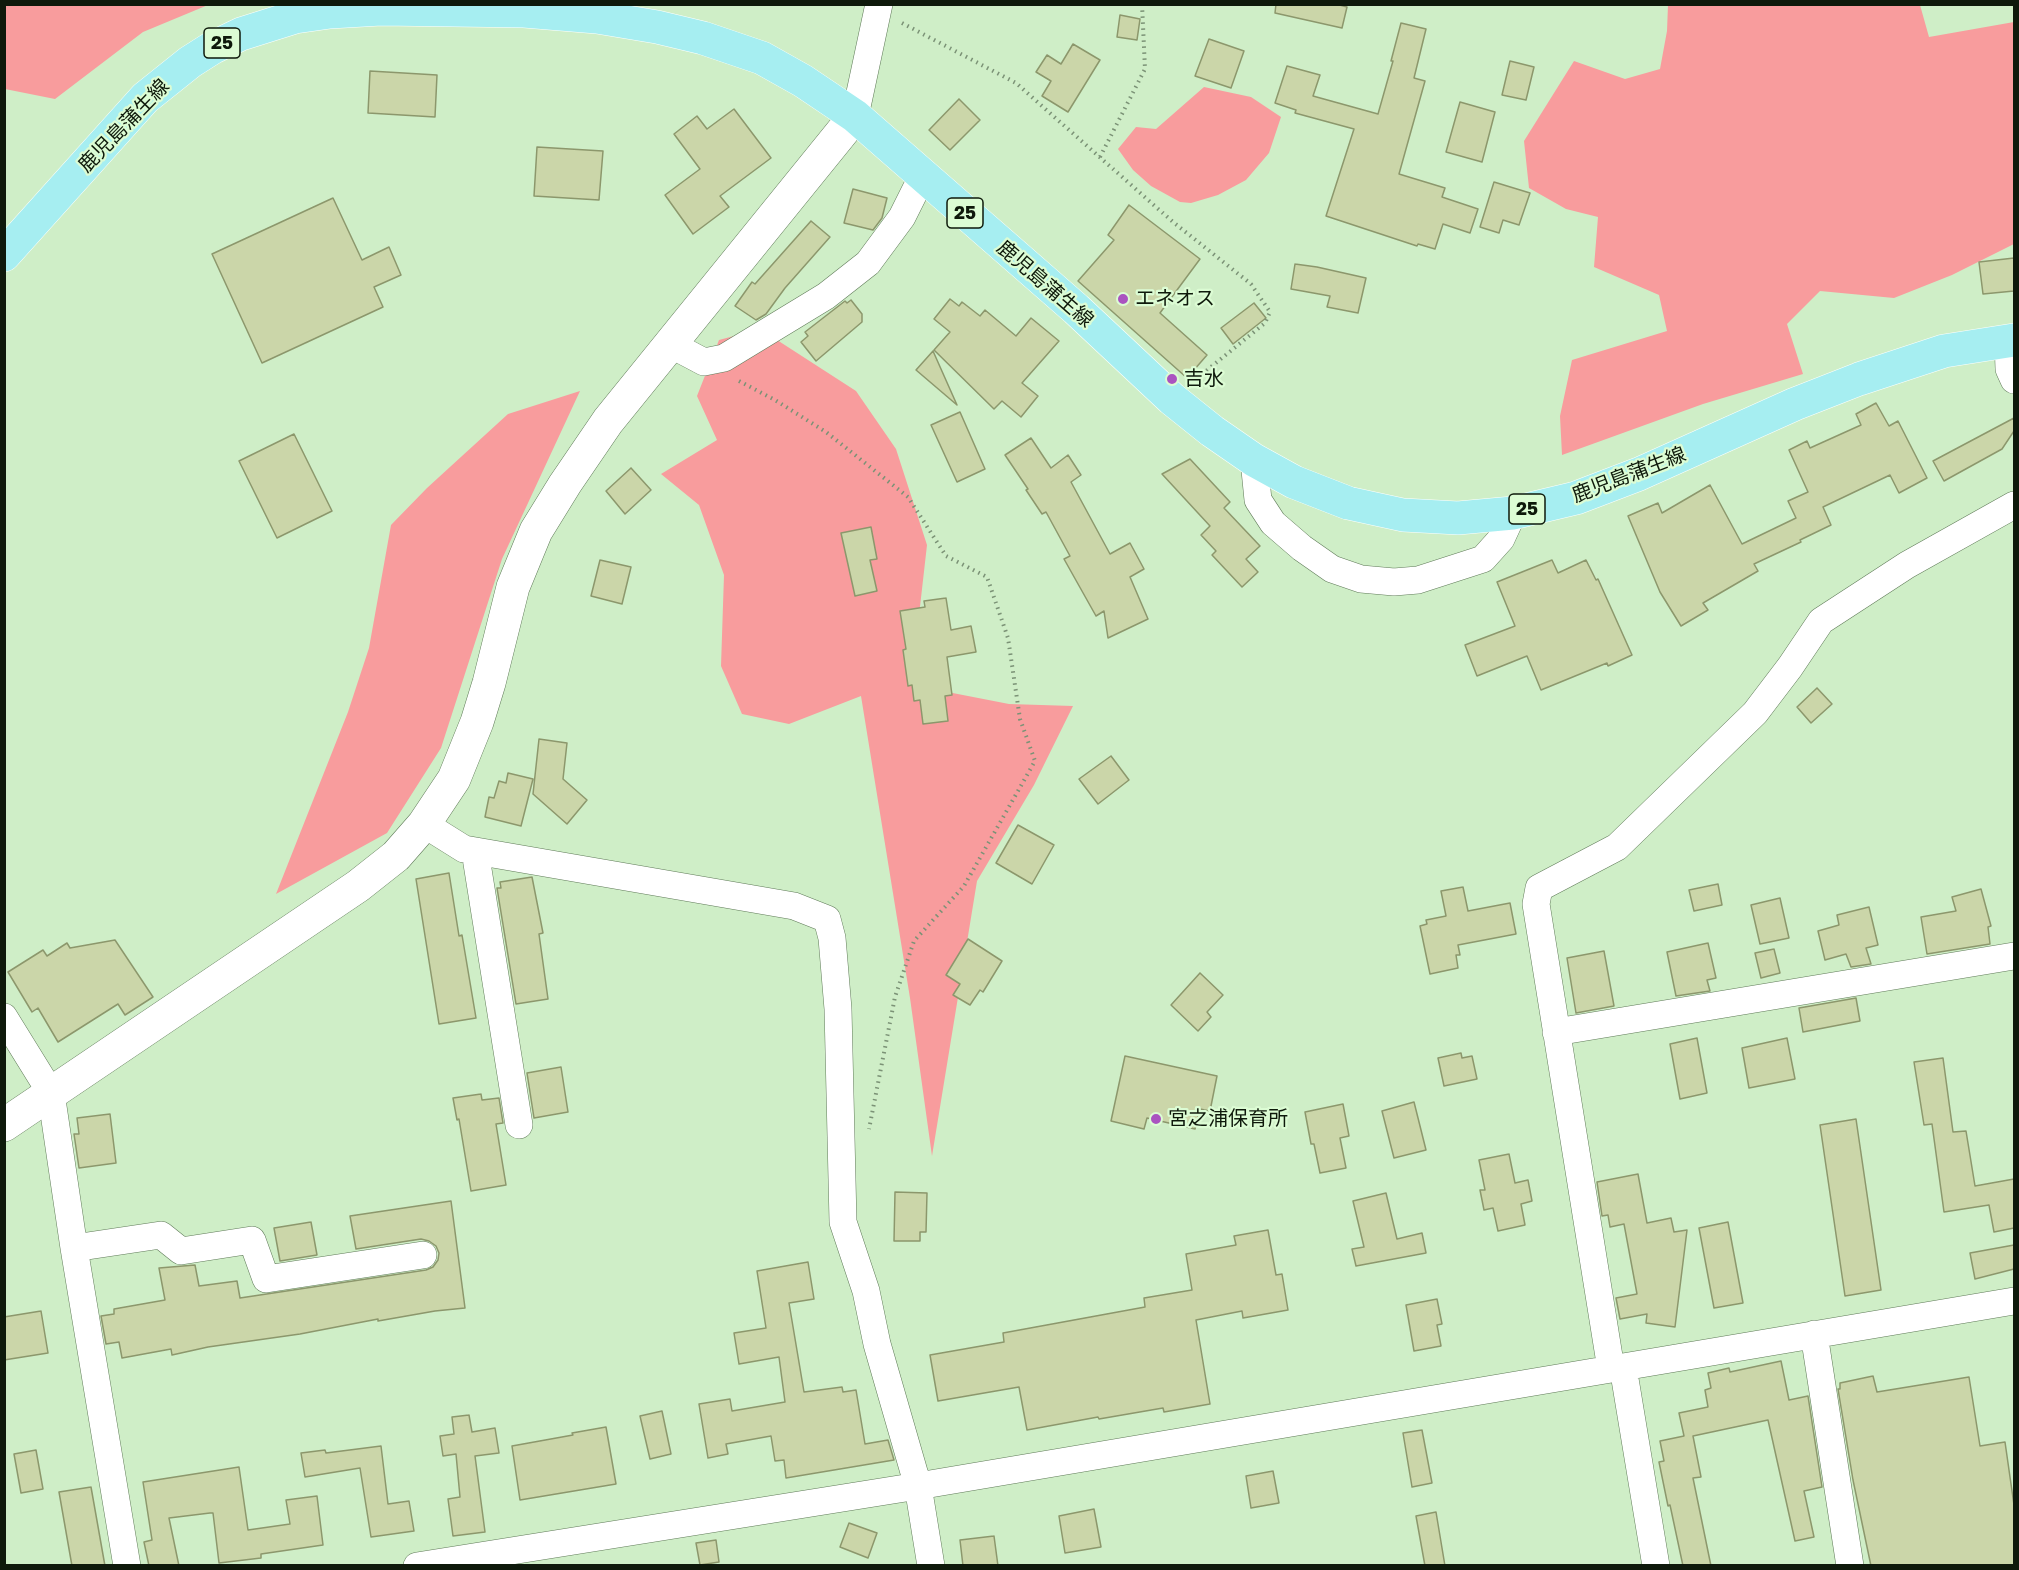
<!DOCTYPE html>
<html>
<head>
<meta charset="utf-8">
<style>
  body { margin:0 }
  #map { position:relative; width:2019px; height:1570px; overflow:hidden; background:#cfeec7; font-family:"Golos Text",sans-serif }
  canvas { display:block }
  .frame { position:absolute; inset:0; border:6px solid #0e190b; pointer-events:none }
</style>
</head>
<body>
<div id="map">
<canvas width="2019" height="1570"></canvas>
<div class="frame"></div>
</div>
<script>
const c = document.querySelector('canvas').getContext('2d');
c.lineJoin = 'round';
function fillPath(path, color) {
  c.fillStyle = color;
  c.fill(path, 'evenodd');
}
function shape(rows) {
  const path = new Path2D();
  for (const r of rows) {
    path.moveTo(r[0], r[1]);
    for (let i = 2; i < r.length; i += 2) path.lineTo(r[i], r[i + 1]);
  }
  return path;
}
function trace(path, color, width, dash) {
  c.strokeStyle = color;
  c.lineWidth = width;
  c.lineCap = dash ? 'butt' : 'round';
  c.setLineDash(dash || []);
  c.stroke(path);
}
function label(font, color, halo, rows, align = 'center') {
  c.font = font + ' "Golos Text","Noto Sans JP",sans-serif';
  c.lineWidth = 4.5;
  c.setLineDash([]);
  c.textBaseline = 'middle';
  c.strokeStyle = halo;
  c.fillStyle = color;
  for (const [text, x, y, turn = 0] of rows) {
    c.save();
    c.translate(x, y);
    c.rotate((+turn || 0) * Math.PI / 180);
    c.textAlign = isNaN(turn) ? turn : align;
    if (halo) c.strokeText(text, 0, 0);
    c.fillText(text, 0, 0);
    c.restore();
  }
}
fillPath(shape([
  [4,5,5,4,208,5,143,32,55,99,5,89],
  [1668,5,1920,5,1929,37,2014,22,2014,244,1952,275,1894,298,1820,291,1787,324,1803,374,1703,404,1562,455,1560,416,1572,360,1667,331,1659,295,1594,267,1598,217,1566,209,1529,188,1524,141,1574,61,1625,79,1660,69,1667,31],
  [1204,87,1251,97,1281,117,1269,153,1246,180,1218,195,1191,203,1180,202,1151,186,1133,170,1118,149,1136,127,1156,129],
  [760,329,856,391,896,449,927,545,917,633,927,688,1009,704,1073,706,1034,785,977,881,932,1156,910,998,861,696,789,724,742,714,721,666,724,575,699,505,661,474,717,440,697,396,719,340],
  [580,391,502,559,441,748,387,833,276,894,348,712,369,648,391,525,427,488,508,414]
]), '#f89c9d');
const building = shape([
  [1276,4,1336,4,1347,7,1342,28,1275,13,1276,4],
  [1120,15,1140,19,1137,40,1117,37,1120,15],
  [1401,23,1426,29,1414,78,1425,81,1399,174,1445,188,1442,197,1478,209,1470,233,1443,224,1435,249,1418,244,1417,246,1326,216,1354,129,1295,113,1296,110,1275,103,1287,66,1320,75,1313,96,1378,114,1393,61,1391,61,1401,23],
  [1209,39,1244,51,1231,88,1195,76,1209,39],
  [1073,44,1100,60,1068,112,1042,96,1051,81,1036,72,1047,55,1061,64,1073,44],
  [1510,61,1534,67,1526,100,1502,95,1510,61],
  [370,71,437,75,435,117,368,113,370,71],
  [959,99,980,120,950,150,929,130,959,99],
  [1460,102,1495,112,1482,162,1446,152,1460,102],
  [734,109,771,158,720,196,729,207,693,234,665,195,700,169,674,134,697,116,707,129,734,109],
  [537,147,603,151,599,200,534,196,537,147],
  [1494,182,1530,193,1519,225,1503,220,1499,233,1480,227,1494,182],
  [853,189,887,198,882,218,873,230,844,223,853,189],
  [333,198,362,260,389,247,401,275,374,287,383,307,262,363,212,254,333,198],
  [1129,205,1200,259,1160,313,1207,355,1187,378,1078,281,1114,240,1108,235,1129,205],
  [811,221,830,237,785,288,766,314,756,320,735,306,752,282,755,284,811,221],
  [2014,258,2014,291,1983,294,1979,262,2014,258],
  [1295,264,1317,267,1366,278,1358,313,1327,307,1330,296,1291,289,1295,264],
  [950,299,959,306,962,302,980,316,985,310,1016,336,1031,318,1059,341,1022,383,1038,396,1021,417,1002,401,994,409,934,350,950,332,934,319,950,299],
  [851,300,862,314,862,322,816,361,801,342,808,336,805,332,845,301,847,303,851,300],
  [1254,303,1266,318,1233,344,1221,328,1254,303],
  [933,351,957,405,916,370,933,351],
  [1876,403,1889,426,1898,421,1927,478,1899,493,1890,475,1823,507,1831,525,1800,540,1801,542,1754,564,1758,571,1703,603,1708,610,1681,626,1660,592,1628,516,1658,503,1662,513,1710,485,1742,544,1796,518,1788,501,1808,492,1789,450,1807,441,1810,448,1861,425,1856,414,1876,403],
  [960,412,985,469,957,482,931,425,960,412],
  [2014,418,2014,431,2002,449,1944,481,1933,461,2014,418],
  [294,434,332,511,277,538,239,461,294,434],
  [1031,438,1051,468,1068,455,1081,475,1071,482,1110,554,1130,543,1144,569,1130,577,1148,619,1108,638,1104,611,1096,616,1064,559,1070,556,1046,512,1042,514,1026,490,1028,489,1005,455,1031,438],
  [1190,459,1230,502,1224,508,1260,546,1246,559,1258,572,1242,587,1212,555,1216,551,1201,535,1210,526,1162,474,1190,459],
  [631,468,651,490,625,514,606,491,631,468],
  [871,527,877,559,870,560,877,591,855,596,841,533,871,527],
  [600,560,631,567,622,604,591,596,600,560],
  [1552,560,1558,573,1586,560,1596,580,1598,579,1632,655,1608,666,1607,663,1541,690,1527,656,1477,676,1465,645,1515,626,1497,582,1552,560],
  [946,598,951,630,971,626,976,652,947,657,952,695,945,696,948,721,923,724,920,700,914,701,912,685,908,686,903,650,906,649,900,611,925,607,924,601,946,598],
  [1817,688,1832,704,1811,723,1797,707,1817,688],
  [539,739,567,743,563,779,587,800,567,824,533,794,539,739],
  [1111,756,1129,780,1098,804,1079,779,1111,756],
  [508,773,533,779,521,826,485,817,489,797,494,798,499,781,506,783,508,773],
  [1018,825,1054,845,1032,884,996,863,1018,825],
  [449,873,459,936,462,935,476,1018,439,1024,416,879,449,873],
  [532,877,543,933,539,934,548,999,516,1004,497,888,501,888,500,882,532,877],
  [1718,884,1722,905,1694,911,1689,890,1718,884],
  [1463,887,1468,911,1510,903,1516,934,1458,945,1460,955,1456,955,1458,968,1430,974,1420,926,1427,924,1426,920,1446,916,1441,891,1463,887],
  [1981,889,1991,926,1988,927,1990,944,1927,954,1921,917,1956,911,1952,897,1981,889],
  [1780,898,1789,938,1760,944,1751,905,1780,898],
  [1869,907,1878,945,1866,948,1871,964,1851,967,1846,954,1825,960,1818,931,1839,925,1837,915,1869,907],
  [968,939,1002,961,983,992,980,990,970,1005,953,995,960,984,946,975,968,939],
  [115,940,153,997,125,1015,118,1004,58,1042,38,1008,32,1012,8,972,43,950,47,956,67,943,70,948,115,940],
  [1708,943,1716,978,1707,980,1710,991,1676,996,1667,952,1708,943],
  [1774,949,1780,973,1761,978,1755,953,1774,949],
  [1604,951,1614,1006,1576,1013,1567,958,1604,951],
  [1200,973,1223,995,1207,1012,1211,1017,1198,1031,1171,1005,1200,973],
  [1856,998,1860,1021,1803,1032,1799,1008,1856,998],
  [1697,1038,1707,1093,1680,1099,1670,1044,1697,1038],
  [1787,1038,1795,1079,1749,1088,1742,1048,1787,1038],
  [1461,1053,1462,1058,1472,1056,1477,1079,1444,1086,1438,1058,1461,1053],
  [1125,1056,1217,1076,1210,1111,1200,1109,1195,1129,1147,1118,1144,1129,1111,1121,1125,1056],
  [1943,1058,1953,1132,1966,1131,1975,1186,2014,1179,2014,1228,1994,1232,1989,1205,1944,1212,1932,1124,1924,1125,1914,1062,1943,1058],
  [561,1067,568,1112,534,1118,527,1073,561,1067],
  [481,1094,482,1100,499,1098,503,1123,496,1124,506,1185,471,1191,459,1119,457,1120,453,1098,481,1094],
  [1414,1102,1426,1150,1394,1158,1382,1111,1414,1102],
  [1343,1104,1349,1136,1340,1138,1346,1168,1320,1173,1314,1144,1311,1144,1305,1112,1343,1104],
  [110,1114,116,1163,79,1168,74,1134,79,1134,77,1118,110,1114],
  [1856,1119,1881,1290,1845,1296,1820,1125,1856,1119],
  [1509,1154,1515,1183,1528,1180,1532,1201,1521,1204,1525,1225,1498,1231,1493,1208,1484,1210,1480,1190,1485,1190,1479,1160,1509,1154],
  [1638,1174,1647,1223,1671,1218,1674,1232,1687,1230,1675,1327,1646,1323,1647,1314,1620,1319,1616,1298,1637,1294,1624,1224,1610,1227,1608,1215,1602,1216,1597,1182,1638,1174],
  [895,1192,927,1193,926,1232,920,1232,920,1241,894,1241,895,1192],
  [1386,1193,1397,1239,1422,1233,1426,1253,1356,1266,1352,1249,1364,1247,1353,1201,1386,1193],
  [451,1201,465,1308,435,1311,378,1321,378,1319,300,1334,208,1347,172,1355,171,1349,122,1358,119,1342,106,1344,101,1316,114,1314,114,1309,165,1300,159,1268,195,1265,199,1286,237,1281,240,1298,426,1270,433,1267,438,1260,439,1253,436,1246,429,1241,421,1239,356,1249,350,1216,451,1201],
  [311,1222,317,1255,280,1261,274,1228,311,1222],
  [1728,1222,1743,1303,1714,1308,1699,1228,1728,1222],
  [1268,1230,1276,1275,1282,1274,1288,1310,1243,1318,1242,1311,1196,1320,1210,1404,1164,1412,1163,1408,1099,1419,1098,1417,1027,1430,1019,1387,938,1401,930,1355,1004,1342,1003,1333,1145,1307,1144,1298,1192,1290,1186,1254,1236,1245,1234,1236,1268,1230],
  [2014,1245,2014,1269,1975,1279,1970,1253,2014,1245],
  [808,1262,814,1299,789,1303,804,1392,842,1387,843,1392,856,1390,865,1444,888,1440,894,1460,786,1478,784,1460,775,1461,771,1436,726,1444,728,1454,708,1458,699,1404,730,1399,732,1411,785,1402,779,1357,739,1364,734,1333,766,1328,757,1271,808,1262],
  [1437,1299,1442,1324,1437,1325,1441,1346,1414,1351,1406,1305,1437,1299],
  [41,1311,48,1353,4,1360,4,1317,41,1311],
  [1781,1361,1789,1400,1808,1396,1822,1487,1804,1491,1814,1537,1795,1541,1768,1420,1693,1436,1701,1477,1693,1478,1711,1566,1683,1566,1670,1505,1668,1506,1659,1462,1664,1461,1660,1441,1684,1436,1679,1413,1708,1407,1705,1390,1711,1388,1708,1373,1729,1368,1730,1372,1781,1361],
  [1873,1376,1877,1392,1969,1377,1980,1446,2005,1442,2014,1505,2014,1566,1871,1566,1853,1480,1838,1389,1840,1389,1840,1383,1873,1376],
  [662,1411,671,1454,650,1459,640,1416,662,1411],
  [469,1415,472,1432,495,1428,499,1453,475,1456,485,1532,453,1536,448,1499,460,1497,456,1454,443,1456,440,1436,454,1434,452,1417,469,1415],
  [606,1427,616,1484,520,1500,512,1446,573,1435,572,1433,606,1427],
  [1422,1430,1432,1483,1412,1487,1403,1433,1422,1430],
  [381,1446,388,1504,409,1501,414,1531,371,1537,360,1468,305,1477,301,1453,325,1450,326,1453,381,1446],
  [36,1450,43,1489,21,1493,14,1454,36,1450],
  [239,1467,248,1530,290,1524,286,1500,317,1496,323,1545,261,1554,261,1558,219,1563,213,1513,210,1513,169,1518,179,1566,149,1566,144,1542,152,1540,143,1482,239,1467],
  [1273,1471,1279,1503,1251,1508,1246,1476,1273,1471],
  [91,1487,105,1566,72,1566,59,1492,91,1487],
  [1094,1509,1101,1547,1065,1553,1059,1516,1094,1509],
  [1436,1512,1445,1566,1425,1566,1416,1516,1436,1512],
  [849,1523,877,1533,868,1558,840,1547,849,1523],
  [994,1536,998,1566,963,1566,960,1540,994,1536],
  [716,1540,719,1562,700,1565,696,1543,716,1540]
]);
fillPath(building, '#cbd6a9');
trace(building, '#8c976c', 1.5);
const minor = shape([
  [855,116,879,4],
  [2008,341,2009,369,2014,380],
  [670,344,704,362,724,358,826,296,868,263,902,217,922,177],
  [1254,460,1258,500,1273,523,1302,548,1332,569,1361,579,1394,582,1418,580,1483,559,1501,539,1513,513],
  [424,824,464,849,794,906,827,919,832,938,838,1009,843,1222,866,1291,877,1344,918,1486,931,1566],
  [475,851,519,1125],
  [4,1017,51,1093,74,1248,127,1566],
  [1556,1032,2014,956],
  [74,1248,161,1235,181,1251,252,1240,266,1279,423,1255],
  [1814,1334,1850,1566],
  [1623,1367,1656,1566],
  [1611,1369,1536,904,1539,888,1617,847,1755,713,1790,667,1821,621,1907,565,2014,505],
  [417,1566,918,1486,2014,1301]
]);
const tertiary = shape([
  [4,1125,358,886,396,856,424,824,454,779,477,722,489,683,513,587,536,531,565,484,608,421,855,116]
]);
const primary = shape([
  [4,255,145,98,190,62,212,48,241,34,295,17,330,12,381,9,524,11,597,17,657,27,703,38,762,58,803,81,855,116,1076,309,1172,399,1212,431,1254,460,1294,482,1348,503,1403,515,1458,518,1513,513,1576,498,1639,474,1795,404,1859,379,1944,351,2014,340]
]);
trace(minor, '#607b59', 28);
trace(tertiary, '#607b59', 34);
trace(primary, '#fff', 34);
trace(shape([
  [902,23,1016,83,1173,222,1251,284,1270,312,1265,323,1195,380],
  [1100,157,1145,69,1142,4],
  [739,381,775,400,826,432,908,497,946,556,987,577,1008,638,1020,719,1035,761,964,886,914,941,895,997,869,1129]
]), '#7b9276', 4, [1.5, 4.5]);
trace(minor, '#fff', 27);
trace(tertiary, '#fff', 33);
trace(primary, '#a6eef1', 33);
for (const [x, y, r, color] of [
  [1123,299,6,"#aa53c0"],
  [1172,379,6,"#aa53c0"],
  [1156,1119,6,"#aa53c0"]
]) {
  const dot = new Path2D();
  dot.arc(x, y, r, 0, 2 * Math.PI);
  c.fillStyle = color;
  c.fill(dot);
  trace(dot, '#dcfcd4', 2);
}
for (const [x, y, w] of [
  [222,43,36],
  [965,213,36],
  [1527,509,36]
]) {
  const box = new Path2D();
  box.roundRect(x - w / 2, y - 15, w, 30, 4.5);
  c.fillStyle = '#dcfcd4';
  c.fill(box);
  trace(box, '#0e190b', 1.5);
}
label('bold 18px', '#0e190b', null, [
  ["25",222,43],
  ["25",965,213],
  ["25",1527,509]
]);
label('20px', '#0e190b', '#dcfcd4', [
  ["鹿児島蒲生線",124,126,-46],
  ["鹿児島蒲生線",1045,284,41],
  ["鹿児島蒲生線",1629,475,-21]
]);
label('20px', '#0e190b', '#dcfcd4', [
  ["エネオス",1135,299],
  ["吉水",1184,379],
  ["宮之浦保育所",1168,1119]
], 'left');
</script>
</body>
</html>
